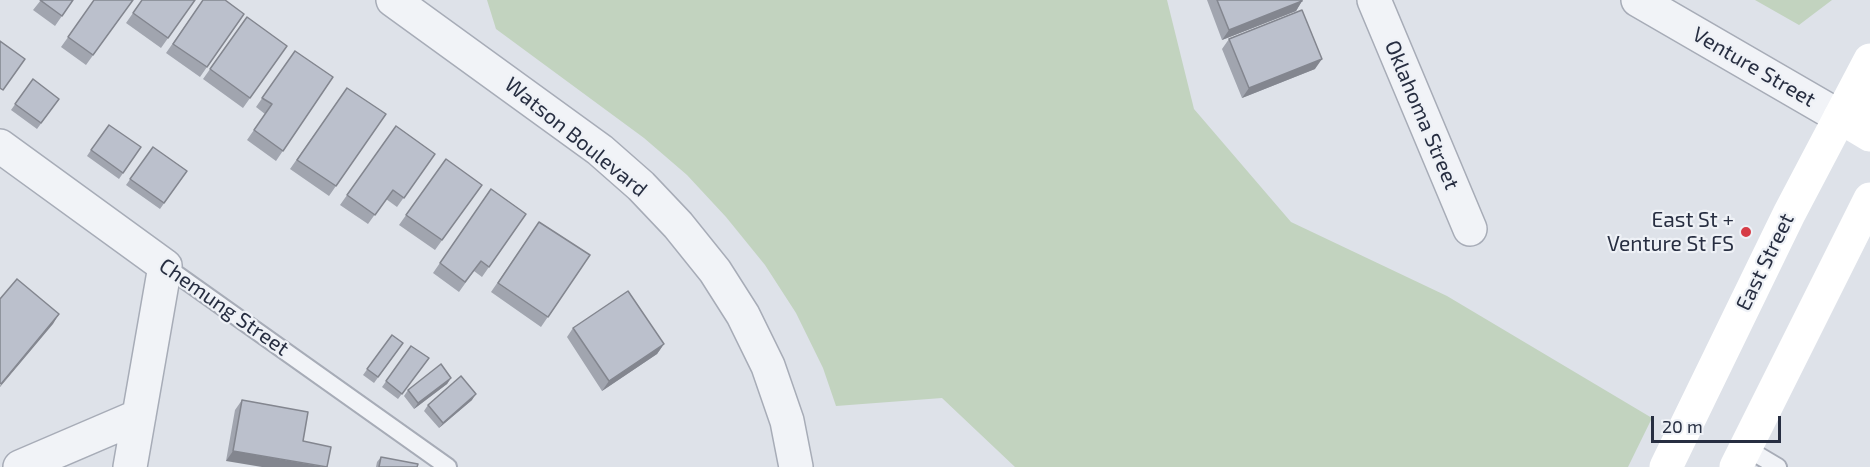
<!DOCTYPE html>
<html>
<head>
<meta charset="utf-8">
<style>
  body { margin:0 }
  #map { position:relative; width:1870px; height:467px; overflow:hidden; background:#dee2e9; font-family:"Exo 2",sans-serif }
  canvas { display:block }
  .scale { position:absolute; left:1651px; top:416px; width:130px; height:27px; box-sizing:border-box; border:3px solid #272e41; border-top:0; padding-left:8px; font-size:18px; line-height:21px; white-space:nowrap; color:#272e41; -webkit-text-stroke:4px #eef1f6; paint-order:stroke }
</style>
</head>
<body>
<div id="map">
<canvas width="1870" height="467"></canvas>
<div class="scale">20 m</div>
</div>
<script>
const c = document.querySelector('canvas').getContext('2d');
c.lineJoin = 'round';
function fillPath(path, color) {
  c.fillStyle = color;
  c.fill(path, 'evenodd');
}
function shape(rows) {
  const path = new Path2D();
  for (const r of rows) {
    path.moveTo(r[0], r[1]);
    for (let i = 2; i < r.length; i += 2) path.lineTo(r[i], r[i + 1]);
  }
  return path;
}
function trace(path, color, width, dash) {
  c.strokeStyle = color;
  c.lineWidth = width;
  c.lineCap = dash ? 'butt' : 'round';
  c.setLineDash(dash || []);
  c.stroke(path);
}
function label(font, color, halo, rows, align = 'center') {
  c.font = font + ' "Exo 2",sans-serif';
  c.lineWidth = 4.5;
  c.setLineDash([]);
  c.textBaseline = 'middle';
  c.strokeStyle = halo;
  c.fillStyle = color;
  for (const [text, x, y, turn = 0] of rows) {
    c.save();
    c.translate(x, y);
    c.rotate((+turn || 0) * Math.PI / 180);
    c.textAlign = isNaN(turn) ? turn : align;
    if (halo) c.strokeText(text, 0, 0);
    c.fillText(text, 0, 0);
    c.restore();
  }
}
fillPath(shape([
  [487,0,1167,0,1194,109,1291,222,1447,296,1652,418,1628,467,1015,467,942,398,836,406,823,368,796,313,765,265,726,217,687,175,644,138,496,29],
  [1755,0,1832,0,1799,25]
]), '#c2d3bf');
const lane = shape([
  [165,266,448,467],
  [1746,448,1778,467]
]);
const street = shape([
  [393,0,600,150,641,186,678,225,715,271,743,315,768,366,787,421,796,467],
  [1374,0,1470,229],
  [1638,0,1840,117],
  [0,146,165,266,130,467],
  [20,467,139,416]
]);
const highway = shape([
  [1840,117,1870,103]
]);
trace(lane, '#a7acb7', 20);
trace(street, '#a7acb7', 36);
trace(highway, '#858da0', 36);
trace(lane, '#f1f3f7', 16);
trace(street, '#f1f3f7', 33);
trace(shape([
  [1840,117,1870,135],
  [1666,467,1789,214,1870,60],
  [1736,467,1870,199]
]), '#fff', 33);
trace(highway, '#fff', 33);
fillPath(shape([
  [41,0,73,0,55,26,33,10],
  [93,0,133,0,86,65,61,47,94,1],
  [142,0,195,0,161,48,126,23],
  [203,0,244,14,200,77,166,53],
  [1207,0,1302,0,1302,1,1296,11,1222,40],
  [247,17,287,46,243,108,203,79],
  [1229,39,1315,69,1242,98,1222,49],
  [295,51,333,77,276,161,247,140,265,114,256,107],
  [33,79,59,99,37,129,11,110],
  [347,88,386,114,329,196,290,169],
  [396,126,435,154,397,207,386,199,368,224,340,205],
  [141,147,119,179,87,156,91,150],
  [153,147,187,171,160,209,126,185],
  [446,159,482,185,435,250,399,225],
  [491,189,526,214,482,277,474,271,459,292,433,273],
  [539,222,590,255,541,327,491,292],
  [573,328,664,344,657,354,602,391,567,337],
  [392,335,403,343,374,383,363,375],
  [411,346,429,358,398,399,382,387],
  [451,378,447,384,414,409,404,396,408,390],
  [242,400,303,441,226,461,235,410],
  [472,400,439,428,424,411,428,405],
  [381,457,417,467,376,467,377,462]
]), '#a1a5af');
fillPath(shape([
  [1302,1,1296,11,1222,40,1229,30],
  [1322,59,1315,69,1242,98,1249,88],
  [59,314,53,324,0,387,0,386],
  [664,344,657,354,602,391,609,381],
  [451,378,447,384,414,409,418,403],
  [476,394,472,400,439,428,443,423],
  [233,451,325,467,262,467,226,461]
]), '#83868f');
const building = shape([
  [40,0,73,0,62,16,40,0],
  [94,0,133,0,93,55,68,37,94,0],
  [142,0,195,0,168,38,133,13,142,0],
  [203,0,225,0,244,14,207,67,173,44,203,0],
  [1217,0,1302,0,1302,1,1229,30,1217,0],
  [1302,10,1322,59,1249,88,1229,39,1302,10],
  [247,17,287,46,250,98,210,69,247,17],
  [0,41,25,59,3,90,0,88,0,41],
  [295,51,333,77,283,151,254,130,272,104,262,98,295,51],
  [33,79,59,99,41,123,15,104,33,79],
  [347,88,386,114,336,186,297,160,347,88],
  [109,125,141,147,123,173,91,150,109,125],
  [396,126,435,154,404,198,393,190,375,215,347,195,396,126],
  [153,147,187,171,164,203,130,179,153,147],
  [446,159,482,185,442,240,406,215,446,159],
  [491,189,526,214,489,267,481,261,465,282,440,263,491,189],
  [539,222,590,255,548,317,498,283,539,222],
  [17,279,59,314,1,384,0,383,0,299,17,279],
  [628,291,664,344,609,381,573,328,628,291],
  [392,335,403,343,378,377,367,369,392,335],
  [411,346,429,358,402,394,386,381,411,346],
  [441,364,451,378,418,403,408,390,441,364],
  [461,376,476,394,443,423,428,405,461,376],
  [242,400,308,412,303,441,331,447,327,467,233,451,242,400],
  [381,457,418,464,417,467,379,467,381,457]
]);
fillPath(building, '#bbc0cc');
trace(building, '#83868f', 1.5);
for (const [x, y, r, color] of [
  [1746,232,6,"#d63c46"]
]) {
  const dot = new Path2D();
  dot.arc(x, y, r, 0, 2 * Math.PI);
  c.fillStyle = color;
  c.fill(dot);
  trace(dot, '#eef1f6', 2);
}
label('21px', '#272e41', '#eef1f6', [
  ["Venture Street",1754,67,30],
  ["Oklahoma Street",1422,115,67],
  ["Watson Boulevard",576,137,39],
  ["East Street",1765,262,-64],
  ["Chemung Street",224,307,35]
]);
label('21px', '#272e41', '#eef1f6', [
  ["East St +",1734,220],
  ["Venture St FS",1734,244]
], 'right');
</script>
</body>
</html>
